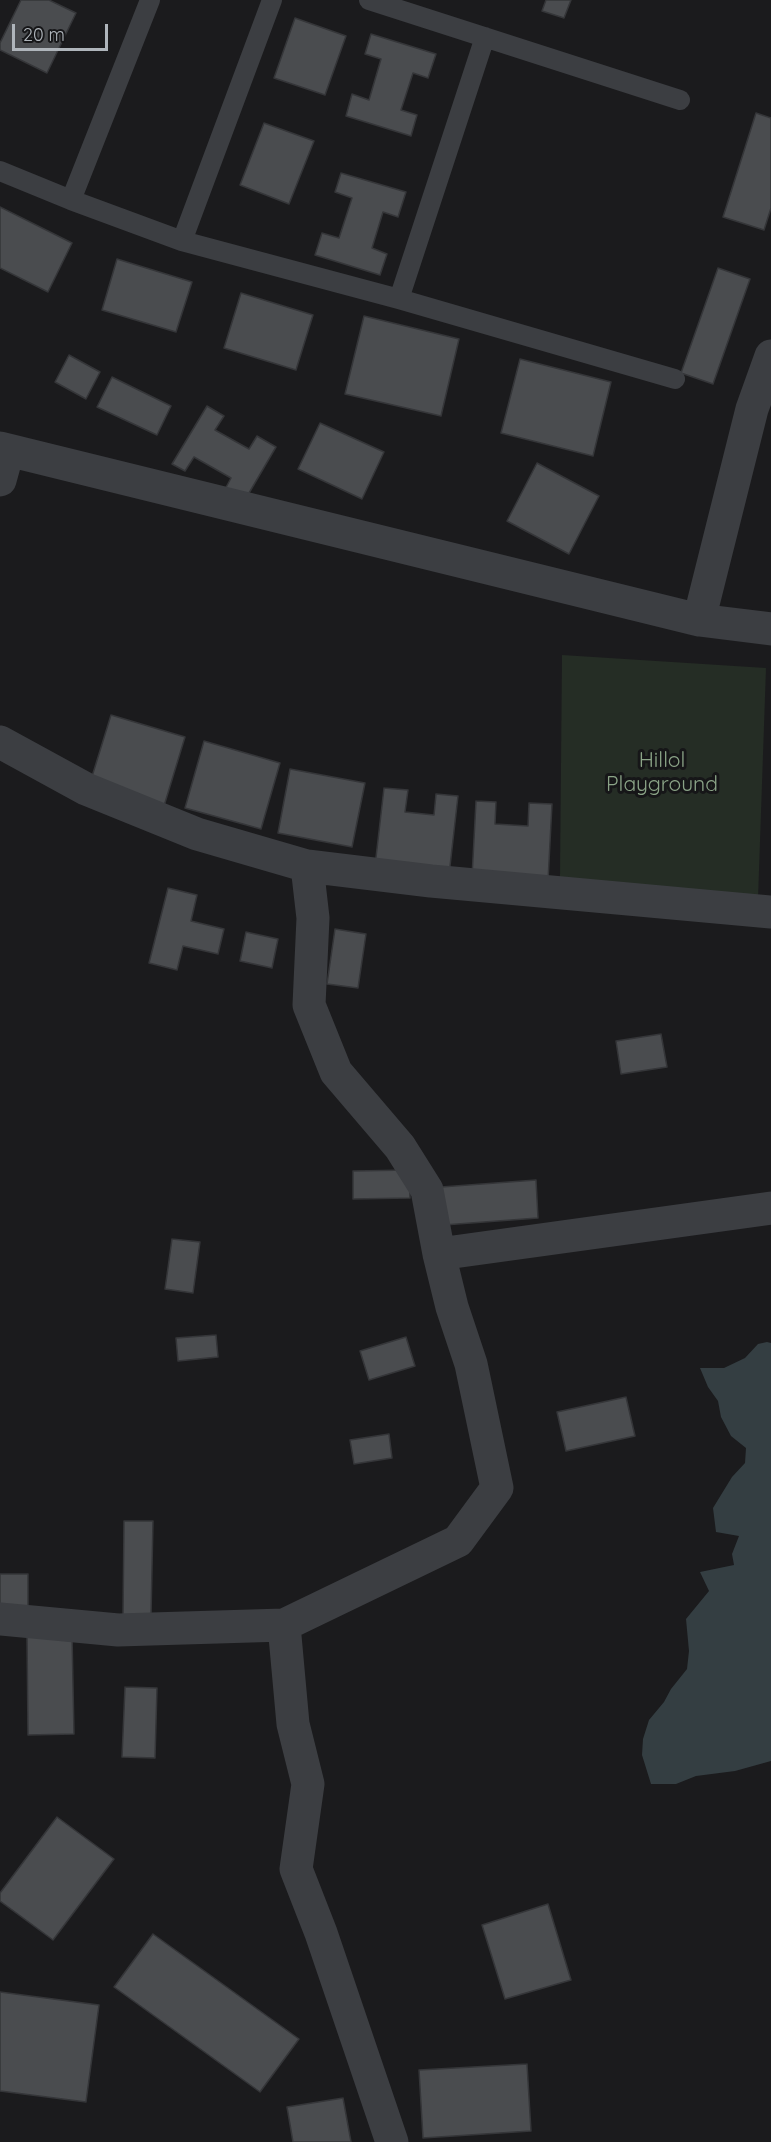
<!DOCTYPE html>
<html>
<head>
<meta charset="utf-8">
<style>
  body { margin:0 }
  #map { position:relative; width:771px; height:2142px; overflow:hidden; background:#1b1b1d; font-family:Quicksand,sans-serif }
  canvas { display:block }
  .scale { position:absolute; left:12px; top:24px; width:96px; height:27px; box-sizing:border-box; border:3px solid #afb5bb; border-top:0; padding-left:8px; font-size:18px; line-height:21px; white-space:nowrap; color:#afb5bb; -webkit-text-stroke:4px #161618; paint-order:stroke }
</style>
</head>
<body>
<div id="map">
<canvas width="771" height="2142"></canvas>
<div class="scale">20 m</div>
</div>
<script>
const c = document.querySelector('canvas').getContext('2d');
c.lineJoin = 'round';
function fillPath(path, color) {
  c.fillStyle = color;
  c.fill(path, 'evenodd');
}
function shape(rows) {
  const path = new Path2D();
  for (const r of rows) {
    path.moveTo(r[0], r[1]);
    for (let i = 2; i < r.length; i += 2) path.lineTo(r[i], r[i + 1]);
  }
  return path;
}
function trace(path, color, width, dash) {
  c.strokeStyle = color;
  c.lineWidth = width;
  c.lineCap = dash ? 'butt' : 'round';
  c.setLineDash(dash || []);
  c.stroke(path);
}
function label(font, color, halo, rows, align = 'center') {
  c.font = font + ' Quicksand,sans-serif';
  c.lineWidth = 6;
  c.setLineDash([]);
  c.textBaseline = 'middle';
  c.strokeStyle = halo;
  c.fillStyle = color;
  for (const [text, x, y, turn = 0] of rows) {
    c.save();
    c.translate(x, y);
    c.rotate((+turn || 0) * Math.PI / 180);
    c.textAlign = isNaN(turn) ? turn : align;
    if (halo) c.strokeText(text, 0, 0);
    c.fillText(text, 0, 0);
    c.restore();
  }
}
fillPath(shape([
  [562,655,766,668,758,899,560,877]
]), '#252d25');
fillPath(shape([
  [767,1342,771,1343,771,1761,735,1771,696,1776,676,1784,651,1784,642,1755,643,1739,649,1720,664,1702,671,1689,687,1669,689,1651,686,1619,709,1591,700,1572,734,1565,732,1554,739,1536,716,1532,713,1508,732,1477,745,1463,746,1448,731,1436,721,1417,718,1401,708,1387,700,1368,724,1368,745,1358,758,1344]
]), '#343e42');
const building = shape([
  [21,0,49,0,76,13,47,73,0,50,0,43,21,0],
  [546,0,571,0,564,18,542,11,546,0],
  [295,18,346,36,325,95,274,78,295,18],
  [371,34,436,54,428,78,413,73,401,110,417,115,411,136,346,116,352,94,369,100,381,59,365,54,371,34],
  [756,113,771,118,771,208,764,230,723,217,756,113],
  [264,123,314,141,289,204,240,185,264,123],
  [341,173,406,192,398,217,383,212,372,248,387,254,380,275,315,255,322,233,339,238,352,198,335,192,341,173],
  [0,207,72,243,48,292,0,268,0,207],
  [117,259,192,282,176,332,102,310,117,259],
  [718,268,750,279,713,384,681,373,718,268],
  [241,293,313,315,296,370,224,348,241,293],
  [364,316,459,339,441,416,345,394,364,316],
  [69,355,100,372,86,399,55,382,69,355],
  [520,359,611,382,593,456,501,433,520,359],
  [112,377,171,406,157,435,97,407,112,377],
  [207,406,224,416,215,430,249,449,257,436,276,447,242,505,223,493,231,478,194,457,185,471,172,464,207,406],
  [320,423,384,452,362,499,298,469,320,423],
  [537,463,599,496,569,554,507,521,537,463],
  [111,715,185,737,164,806,90,783,111,715],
  [204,741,280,763,261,829,185,808,204,741],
  [290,769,365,783,352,847,278,833,290,769],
  [384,788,408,790,405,812,434,815,436,794,458,796,449,875,375,866,384,788],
  [476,801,496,802,495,824,528,826,529,803,552,804,548,881,472,877,476,801],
  [168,888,197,895,191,921,224,929,218,954,183,946,177,970,149,963,168,888],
  [335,929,366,934,358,988,327,984,335,929],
  [246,932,278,939,272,968,240,961,246,932],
  [661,1034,667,1067,621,1074,616,1041,661,1034],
  [409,1170,410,1198,353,1199,353,1171,409,1170],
  [536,1180,538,1218,444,1225,441,1187,536,1180],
  [172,1239,200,1242,193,1293,165,1289,172,1239],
  [216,1335,218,1357,178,1361,176,1338,216,1335],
  [406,1337,415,1366,369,1380,360,1351,406,1337],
  [626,1397,635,1436,566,1451,557,1412,626,1397],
  [389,1434,392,1458,354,1464,350,1440,389,1434],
  [124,1521,153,1521,151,1616,123,1616,124,1521],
  [0,1574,28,1574,28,1607,0,1607,0,1574],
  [72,1635,74,1734,28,1735,27,1636,72,1635],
  [125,1687,157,1688,155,1758,122,1757,125,1687],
  [57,1817,114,1859,53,1940,0,1901,0,1893,57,1817],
  [548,1904,571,1980,505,1999,482,1925,548,1904],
  [153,1934,299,2039,260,2092,114,1987,153,1934],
  [0,1992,99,2005,86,2102,0,2091,0,1992],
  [527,2064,531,2131,423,2138,419,2070,527,2064],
  [343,2098,351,2142,293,2142,287,2107,343,2098]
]);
fillPath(building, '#4a4c4f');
trace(building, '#353639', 1.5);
trace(shape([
  [369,0,680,100],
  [0,171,71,200,182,241,399,299,675,379],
  [71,200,150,0],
  [182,241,272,0],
  [399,299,485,37]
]), '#3c3e42', 20);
trace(shape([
  [0,448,699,620,752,409,771,356],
  [0,480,8,451],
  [699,620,771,629],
  [0,742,86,789,197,834,307,866,431,881,771,912],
  [307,866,313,918,309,1005,336,1072,400,1147,427,1190,439,1254,452,1307,471,1364,497,1488,458,1541,284,1625,293,1724,308,1784,296,1869,321,1933,392,2142],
  [439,1254,771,1208],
  [0,1619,118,1630,284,1625]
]), '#3c3e42', 33);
label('21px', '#8ba487', '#161618', [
  ["Hillol",662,761],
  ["Playground",662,785]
]);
</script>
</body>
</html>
